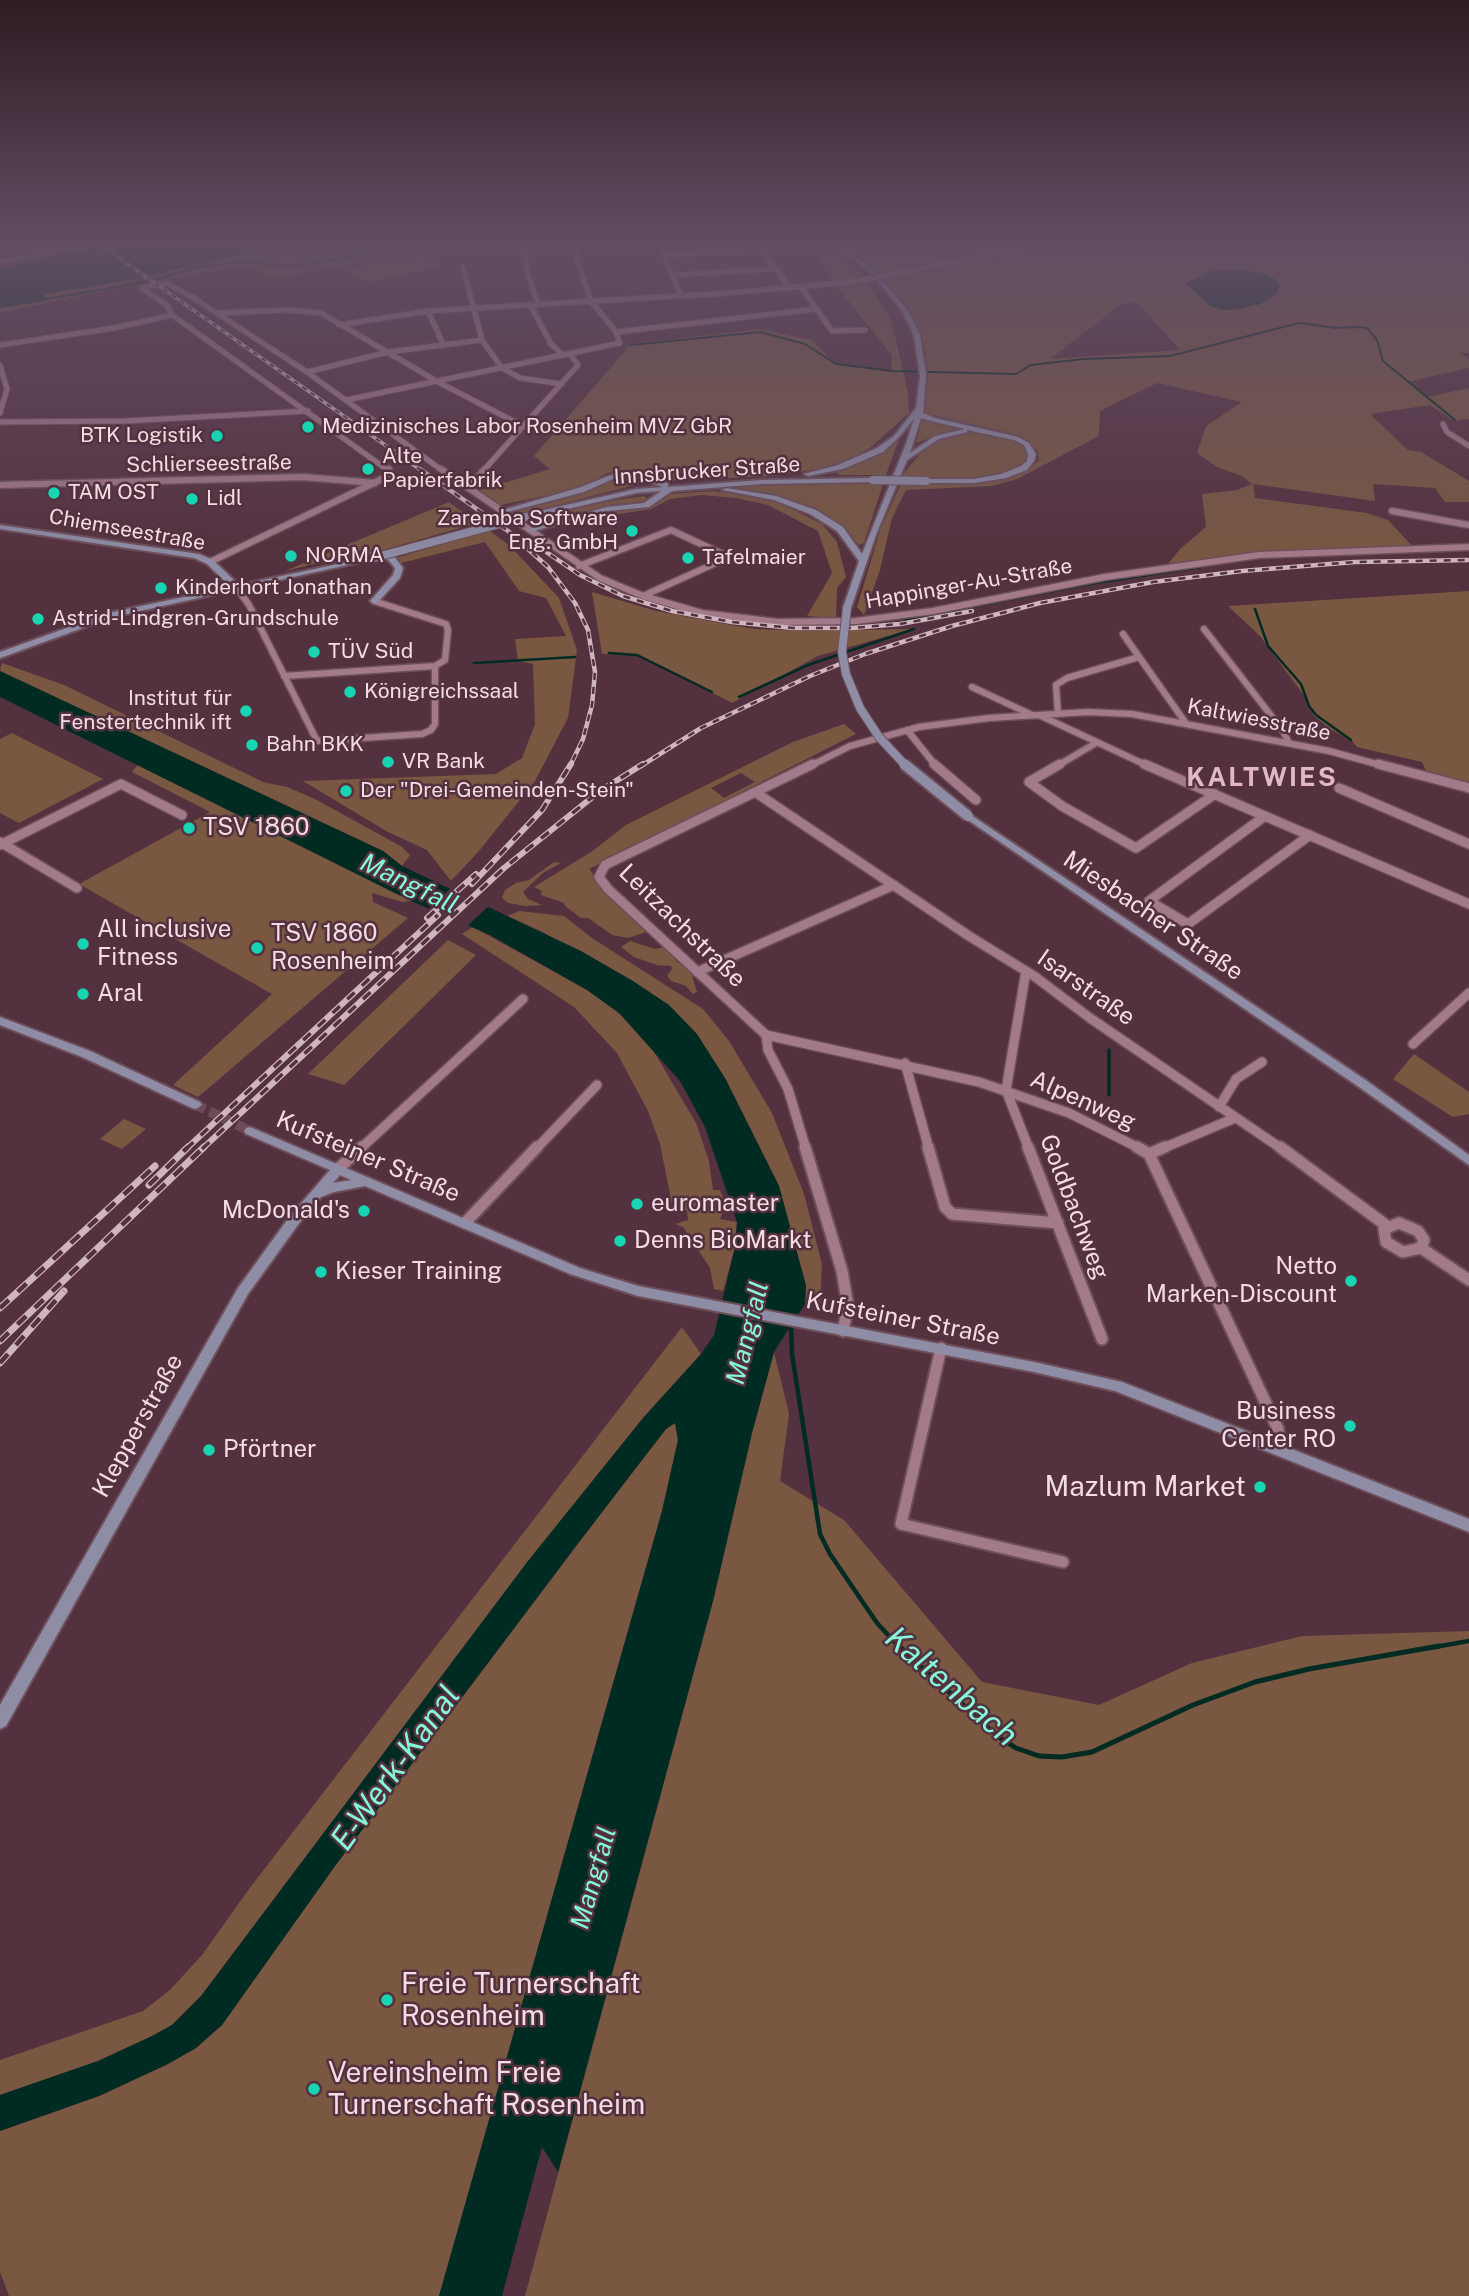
<!DOCTYPE html>
<html>
<head>
<meta charset="utf-8">
<style>
  body { margin:0 }
  canvas { display:block; background:#54313e }
</style>
</head>
<body>
<canvas width="1469" height="2296"></canvas>
<script>
const c = document.querySelector('canvas').getContext('2d');
c.lineJoin = 'round';
function fillPath(path, color) {
  c.fillStyle = color;
  c.fill(path, 'evenodd');
}
function shape(rows) {
  const path = new Path2D();
  for (const r of rows) {
    path.moveTo(r[0], r[1]);
    for (let i = 2; i < r.length; i += 2) path.lineTo(r[i], r[i + 1]);
  }
  return path;
}
function trace(path, color, width, dash) {
  c.strokeStyle = color;
  c.lineWidth = width;
  c.lineCap = dash ? 'butt' : 'round';
  c.setLineDash(dash || []);
  c.stroke(path);
}
function label(font, color, halo, rows, align = 'center') {
  c.font = font + ' "Public Sans",sans-serif';
  c.lineWidth = 5;
  c.setLineDash([]);
  c.textBaseline = 'middle';
  c.strokeStyle = halo;
  c.fillStyle = color;
  for (const [text, x, y, turn = 0] of rows) {
    c.save();
    c.translate(x, y);
    c.rotate((+turn || 0) * Math.PI / 180);
    c.textAlign = isNaN(turn) ? turn : align;
    if (halo) c.strokeText(text, 0, 0);
    c.fillText(text, 0, 0);
    c.restore();
  }
}
fillPath(shape([
  [290,243,502,243,426,252,269,279,245,265,191,276,156,280,149,276],
  [810,243,827,243,848,260,867,283,892,322,908,393,909,413,870,448,847,460,818,469,773,476,664,481,638,469,607,473,578,489,501,505,480,490,550,469,534,456,631,344,760,329,812,340,835,364,891,372,892,355,835,284],
  [843,243,1469,243,1469,353,1460,353,1469,359,1469,368,1407,382,1427,397,1469,388,1469,419,1454,421,1430,405,1370,414,1408,450,1421,452,1469,481,1469,502,1445,502,1435,488,1373,484,1375,501,1253,484,1255,498,1367,513,1388,520,1412,546,1259,552,1168,564,1180,549,1206,527,1202,494,1237,490,1252,484,1242,476,1217,467,1197,453,1206,426,1242,402,1157,383,1100,411,1099,436,1017,479,992,486,906,490,892,518,880,570,864,615,857,607,881,527,901,484,959,484,1010,478,1039,461,1038,451,1026,439,1010,433,924,413,928,376,925,348,914,320,879,274],
  [1236,269,1261,304,1240,309,1220,310,1186,283,1211,271],
  [1137,302,1180,350,1050,359,1120,305],
  [422,254,444,267,367,282,346,269],
  [133,279,142,283,0,313,0,308,44,301,45,294],
  [922,420,965,427,965,429,942,433,916,443],
  [959,432,982,432,1014,439,1024,445,1029,457,1020,467,993,476,965,479,901,477,930,442],
  [899,439,886,475,839,475,836,471,866,461],
  [625,477,639,480,639,484,518,515,515,511,589,490,606,480],
  [803,484,883,484,864,543,859,545,834,519,797,501,734,487],
  [715,491,776,501,822,524,837,542,846,577,837,588,836,618,807,616,832,573,818,531,768,505,736,498,702,495,670,499,651,509,594,518,594,514,648,507,669,494],
  [644,496,648,500,641,503,615,504,535,525,527,521,580,506],
  [449,502,477,523,363,556,343,557,285,571],
  [489,530,511,547,559,598,577,650,568,718,535,781,479,851,451,881,427,850,388,832,303,781,496,774,522,758,535,724,533,664,518,661,515,639,566,636,546,598,519,591,485,542,401,563,396,558],
  [1469,591,1469,784,1428,775,1422,762,1357,747,1352,741,1330,729,1314,716,1308,701,1260,636,1228,606],
  [592,592,656,611,754,629,807,631,912,629,818,656,732,703,637,654,602,654],
  [2,663,64,685,263,782,287,787,315,799,402,847,410,855,402,866,383,851,0,671],
  [844,724,856,734,589,869,609,894,642,923,641,926,646,932,628,938,612,935,588,918,581,918,565,906,564,903,541,895,542,891,534,887,591,852,626,825,793,742],
  [741,773,755,782,724,798,711,788],
  [12,733,103,779,19,823,0,813,0,739],
  [138,764,411,901,402,902,372,893,373,902,408,918,198,1097,173,1085,272,994,79,884,210,812,132,772],
  [554,862,561,863,543,873,523,892,528,899,542,905,525,906,508,903,502,898,505,890,516,883,529,880],
  [519,911,564,916,592,938,703,1009,729,1041,772,1113,804,1194,822,1264,820,1307,805,1304,806,1285,779,1186,725,1078,545,933,507,916],
  [473,927,587,990,619,1013,650,1045,696,1123,709,1161,713,1190,720,1190,726,1205,720,1219,737,1222,735,1247,723,1291,714,1289,710,1268,683,1227,675,1224,688,1220,687,1210,673,1209,660,1144,648,1111,617,1053,574,1007,462,934],
  [448,940,476,955,344,1085,308,1074],
  [630,941,655,949,666,947,677,962,690,969,697,992,693,994,686,986,671,981,667,976,672,969,671,966,657,965,634,957,621,947],
  [1414,1054,1469,1092,1469,1114,1453,1117,1393,1079],
  [124,1119,146,1129,122,1149,100,1139],
  [682,1327,701,1354,643,1418,528,1561,201,1996,172,2025,152,2036,98,2061,0,2095,0,2060,143,2011,170,1990,202,1955,249,1889],
  [774,1352,789,1414,780,1481,844,1520,982,1682,1099,1705,1192,1663,1302,1636,1469,1631,1469,2296,525,2296,713,1601,752,1433],
  [675,1423,678,1440,662,1511,439,2296,9,2296,0,2272,0,2131,99,2096,168,2064,196,2048,222,2025,335,1866,636,1467,666,1429]
]), '#795741');
fillPath(shape([
  [115,243,131,243,84,255,148,243,290,243,133,279,45,294,44,301,0,308,0,269],
  [1236,269,1266,274,1276,280,1280,286,1276,294,1261,304,1230,310,1211,307,1186,283,1211,271],
  [0,671,383,851,402,866,581,951,633,981,669,1005,697,1034,725,1078,779,1186,806,1286,805,1304,774,1352,752,1433,713,1601,558,2172,542,2147,502,2296,439,2296,662,1511,678,1440,675,1423,666,1429,576,1546,335,1866,222,2025,196,2048,168,2064,99,2096,0,2131,0,2095,98,2061,152,2036,172,2025,201,1996,528,1561,643,1418,701,1354,714,1335,735,1247,737,1222,705,1127,680,1081,619,1013,587,990,490,935,411,901,0,697]
]), '#002b22');
fillPath(shape([
  [453,886,491,904,465,928,426,911]
]), '#54313e');
trace(shape([
  [41,300,145,282,199,267,237,262,295,266,442,243],
  [631,345,760,332,805,344,836,364,893,371,1016,374,1031,365,1084,359,1170,356,1299,323,1337,328,1359,327,1367,328,1377,340,1383,361,1455,420]
]), '#002b22', 2);
trace(shape([
  [1255,609,1268,646,1301,684,1309,706,1316,715,1351,740],
  [905,620,1095,583,1201,567],
  [609,653,637,655,712,692],
  [474,663,575,657],
  [739,697,808,665,914,629]
]), '#002b22', 2.5);
trace(shape([
  [1109,1050,1109,1095]
]), '#002b22', 3.5);
trace(shape([
  [791,1325,792,1354,820,1534,830,1554,877,1623,900,1648],
  [1429,1648,1469,1641]
]), '#002b22', 4.5);
trace(shape([
  [899,1646,997,1736,1016,1748,1039,1756,1062,1757,1092,1752,1193,1705,1255,1682,1309,1669,1439,1646]
]), '#002b22', 5);
trace(shape([
  [196,1105,250,1131]
]), '#6c4b57', 10, [10, 5]);
const streetFar3 = shape([
  [659,243,681,296],
  [759,244,790,289],
  [524,247,528,275,538,304],
  [664,255,762,250],
  [34,256,32,252,35,249,57,243],
  [463,267,482,340,502,368,520,378,562,384],
  [673,275,774,269],
  [889,275,1046,243],
  [142,288,166,283,192,297,307,372,443,471],
  [142,288,167,305,172,315],
  [802,288,832,331,865,330],
  [530,304,551,344,563,355],
  [428,311,443,344],
  [218,313,288,310,321,313,438,382,523,426],
  [172,315,389,471],
  [339,325,428,311,728,293,850,282],
  [616,332,816,309],
  [0,345,114,328,172,315],
  [0,365,7,389,0,413],
  [307,372,388,352,482,340],
  [346,400,620,343,616,332,591,301,577,259,577,250],
  [0,422,125,421,308,411],
  [1443,424,1447,432,1469,446],
  [483,471,578,365,570,354]
]);
const streetFar2 = shape([
  [441,469,600,578,643,596,702,613,778,622,856,621,933,611,1105,577,1259,555,1469,547],
  [0,485,304,477,375,483],
  [468,488,485,469],
  [1392,511,1469,525],
  [210,562,384,478,390,474,389,469],
  [579,566,671,530,729,557,643,596],
  [237,588,249,605,317,741,422,734,431,730,435,724,435,666],
  [1204,629,1283,731,1289,743],
  [1123,634,1185,722],
  [284,676,435,666,445,660,448,630,446,624,374,601],
  [972,687,1032,715],
  [1058,714,1056,685,1067,678,1139,657],
  [1039,715,1148,766],
  [907,730,936,766],
  [810,766,850,746,919,727,989,718,1088,712,1132,714,1329,751,1384,766],
  [1057,766,1096,743]
]);
const streetFar1 = shape([
  [934,764,976,800],
  [1060,764,1029,782,1062,806,1136,848,1215,794],
  [1144,764,1469,904],
  [1378,764,1469,788],
  [1339,788,1469,844],
  [755,792,969,936,1034,976,1090,1018,1282,1149],
  [1265,816,1149,901,1188,924,1310,835],
  [0,842,77,888],
  [0,845,121,784,182,815],
  [1026,971,1006,1090,1029,1149],
  [697,972,894,885],
  [766,1035,979,1082,1069,1113,1141,1149],
  [1413,1044,1469,993],
  [905,1063,929,1149],
  [1219,1107,1236,1079,1262,1062],
  [360,1149,523,999],
  [536,1149,597,1085],
  [806,1149,788,1089,768,1050,766,1035,608,889,599,877,605,865,813,764],
  [1161,1149,1235,1118]
]);
const street = shape([
  [805,1147,842,1271,848,1306,843,1331],
  [928,1147,945,1207,952,1214,1058,1223],
  [1028,1147,1102,1339],
  [1137,1147,1149,1154,1278,1429,1280,1449],
  [1280,1147,1387,1226],
  [1149,1154,1165,1147],
  [338,1169,362,1147],
  [465,1223,537,1147],
  [1399,1223,1418,1231,1424,1240,1421,1248,1403,1252,1386,1242,1384,1229,1399,1223],
  [1421,1248,1469,1280],
  [941,1348,901,1524,1063,1562]
]);
const secondary = shape([
  [91,243,93,246,0,264,0,260,91,243],
  [833,243,840,243,876,272,908,311,920,335,926,376,923,413,935,418,1018,437,1029,443,1036,454,1034,461,1027,470,1006,478,974,483,923,483,923,479,974,479,1001,474,1021,466,1027,461,1028,454,1024,445,1014,440,967,430,967,432,939,439,907,460,876,535,851,608,847,610,843,608,859,561,837,531,810,514,774,500,722,490,726,488,776,496,816,510,843,527,862,554,906,444,914,419,898,438,883,452,843,469,808,476,804,474,838,465,877,448,894,436,916,408,920,376,914,335,902,311,872,274,833,243],
  [921,418,931,421,965,429,935,436,910,453,921,418],
  [619,472,639,473,668,483,668,487,762,480,873,478,877,480,873,482,762,484,672,491,649,507,607,511,530,532,526,530,607,507,644,503,661,491,636,493,525,519,521,517,522,515,636,489,663,487,635,477,620,476,584,492,500,514,496,512,578,488,619,472],
  [0,525,199,554,213,560,239,585,366,558,370,560,113,617,0,658,0,652,108,613,231,587,207,564,194,558,0,529,0,525],
  [381,551,394,556,403,568,400,578,377,603,374,603,370,601,393,575,395,568,388,560,380,555,353,558,349,556,353,554,381,551],
  [968,813,1367,1081,1469,1155,1469,1165,1359,1087,965,818,965,814,968,813],
  [0,1017,90,1051,200,1102,202,1105,196,1109,192,1108,82,1057,0,1025,0,1017],
  [250,1127,580,1268,638,1286,1034,1362,1122,1382,1469,1519,1469,1532,1115,1391,1034,1372,638,1296,570,1274,365,1186,334,1192,321,1197,300,1222,248,1294,6,1726,0,1729,0,1705,238,1288,290,1216,330,1170,246,1134,244,1131,246,1128,250,1127],
  [340,1175,351,1180,333,1183,340,1175]
]);
trace(streetFar3, '#6c4f5a', 7);
trace(streetFar2, '#6c4f5a', 9);
trace(streetFar1, '#6c4f5a', 12);
trace(street, '#6c4f5a', 15);
trace(secondary, '#6c4f5a', 4);
trace(streetFar3, '#a37a89', 5);
trace(streetFar2, '#a37a89', 6);
trace(streetFar1, '#a37a89', 9);
trace(street, '#a37a89', 11);
fillPath(secondary, '#8f8ca5');
const railFar3 = shape([
  [98,243,422,471]
]);
const railFar2 = shape([
  [420,469,508,531,548,567,575,603,588,630,595,672,592,705,583,739,570,766],
  [539,547,580,575,623,596,672,611,732,622,793,628,852,628,900,624,972,611],
  [641,766,701,728,810,676,865,654,952,626,1040,603,1153,582,1242,571,1355,562,1469,560]
]);
const railFar1 = shape([
  [472,884,542,810,571,764],
  [427,918,476,874],
  [186,1149,438,915],
  [202,1149,504,868,600,791,643,764]
]);
const rail = shape([
  [149,1185,188,1147],
  [0,1308,155,1166],
  [0,1341,204,1147],
  [0,1363,64,1291]
]);
trace(railFar3, '#ceb5be', 3.5);
trace(railFar2, '#ceb5be', 4.5);
trace(railFar1, '#ceb5be', 6);
trace(rail, '#ceb5be', 7);
trace(railFar3, '#54313e', 2, [5]);
trace(railFar2, '#54313e', 2.5, [7]);
trace(railFar1, '#54313e', 3.5, [10]);
trace(rail, '#54313e', 4.5, [12]);
const streetBridge = shape([
  [850,282,889,275]
]);
const secondaryBridgeFar1 = shape([
  [873,480,926,481],
  [366,560,525,517],
  [847,608,842,652,846,674,860,708,879,737,906,766]
]);
const secondaryBridge = shape([
  [904,764,968,816]
]);
trace(streetBridge, '#6c4f5a', 7, []);
trace(secondaryBridgeFar1, '#6c4f5a', 10, []);
trace(secondaryBridge, '#6c4f5a', 14, []);
trace(streetBridge, '#a37a89', 5);
trace(secondaryBridgeFar1, '#8f8ca5', 8);
trace(secondaryBridge, '#8f8ca5', 10);
const sky = c.createLinearGradient(0, 0, 0, 565);
sky.addColorStop(0, '#2e1b22');
sky.addColorStop(0.43, '#614e63');
sky.addColorStop(1, '#614e6300');
c.fillStyle = sky;
c.fillRect(0, 0, 1469, 565);
for (const [x, y, r, color] of [
  [308,427,7,"#17d5b2"],
  [217,436,7,"#17d5b2"],
  [368,469,7,"#17d5b2"],
  [54,493,7,"#17d5b2"],
  [192,499,7,"#17d5b2"],
  [632,531,7,"#17d5b2"],
  [291,556,7,"#17d5b2"],
  [688,558,7,"#17d5b2"],
  [161,588,7,"#17d5b2"],
  [38,619,7,"#17d5b2"],
  [314,652,7,"#17d5b2"],
  [350,692,7,"#17d5b2"],
  [246,711,7,"#17d5b2"],
  [252,745,7,"#17d5b2"],
  [388,762,7,"#17d5b2"],
  [346,791,7,"#17d5b2"],
  [189,828,7,"#17d5b2"],
  [83,944,7,"#17d5b2"],
  [257,948,7,"#17d5b2"],
  [83,994,7,"#17d5b2"],
  [637,1204,7,"#17d5b2"],
  [364,1211,7,"#17d5b2"],
  [620,1241,7,"#17d5b2"],
  [321,1272,7,"#17d5b2"],
  [1351,1281,7,"#17d5b2"],
  [1350,1426,7,"#17d5b2"],
  [209,1450,7,"#17d5b2"],
  [1260,1487,7,"#17d5b2"],
  [387,2000,7,"#17d5b2"],
  [314,2089,7,"#17d5b2"]
]) {
  const dot = new Path2D();
  dot.arc(x, y, r, 0, 2 * Math.PI);
  c.fillStyle = color;
  c.fill(dot);
  trace(dot, '#54313e', 2.5);
}
label('21px', '#f3dce4', '#54313e', [
  ["Medizinisches Labor Rosenheim MVZ GbR",322,427],
  ["BTK Logistik",203,436,"right"],
  ["Alte",382,457],
  ["Papierfabrik",382,481],
  ["TAM OST",68,493],
  ["Lidl",206,499],
  ["Zaremba Software",618,519,"right"],
  ["Eng. GmbH",618,543,"right"],
  ["NORMA",305,556],
  ["Tafelmaier",702,558],
  ["Kinderhort Jonathan",175,588],
  ["Astrid-Lindgren-Grundschule",52,619],
  ["TÜV Süd",328,652],
  ["Königreichssaal",364,692],
  ["Institut für",232,699,"right"],
  ["Fenstertechnik ift",232,723,"right"],
  ["Bahn BKK",266,745],
  ["VR Bank",402,762],
  ["Der \"Drei-Gemeinden-Stein\"",360,791]
], 'left');
label('21px', '#f3dce4', '#54313e', [
  ["Schlierseestraße",209,464,-1],
  ["Innsbrucker Straße",707,471,-4],
  ["Chiemseestraße",127,530,10],
  ["Happinger-Au-Straße",969,584,-10],
  ["Kaltwiesstraße",1259,720,11]
]);
label('24px', '#f3dce4', '#54313e', [
  ["TSV 1860",203,828],
  ["All inclusive",97,930],
  ["Fitness",97,958],
  ["TSV 1860",271,934],
  ["Rosenheim",271,962],
  ["Aral",97,994],
  ["euromaster",651,1204],
  ["McDonald's",350,1211,"right"],
  ["Denns BioMarkt",634,1241],
  ["Netto",1337,1267,"right"],
  ["Marken-Discount",1337,1295,"right"],
  ["Kieser Training",335,1272],
  ["Business",1336,1412,"right"],
  ["Center RO",1336,1440,"right"],
  ["Pförtner",223,1450]
], 'left');
label('24px', '#f3dce4', '#54313e', [
  ["Miesbacher Straße",1153,916,34],
  ["Leitzachstraße",682,926,44],
  ["Isarstraße",1086,988,35],
  ["Alpenweg",1083,1101,24],
  ["Kufsteiner Straße",368,1157,23],
  ["Goldbachweg",1074,1207,69],
  ["Kufsteiner Straße",903,1319,11],
  ["Klepperstraße",138,1426,-61]
]);
c.letterSpacing = '2px';
label('bold 26px', '#e2b7c6', '#54313e', [
  ["KALTWIES",1262,778]
]);
c.letterSpacing = '0px';
label('italic 26px', '#85f7da', '#54313e', [
  ["Mangfall",409,884,26],
  ["Mangfall",748,1333,-76],
  ["Mangfall",594,1878,-74]
]);
label('28px', '#f3dce4', '#54313e', [
  ["Mazlum Market",1246,1487,"right"],
  ["Freie Turnerschaft",401,1984],
  ["Rosenheim",401,2016],
  ["Vereinsheim Freie",328,2073],
  ["Turnerschaft Rosenheim",328,2105]
], 'left');
label('italic 32px', '#85f7da', '#54313e', [
  ["Kaltenbach",951,1687,41],
  ["E-Werk-Kanal",396,1768,-54]
]);
</script>
</body>
</html>
